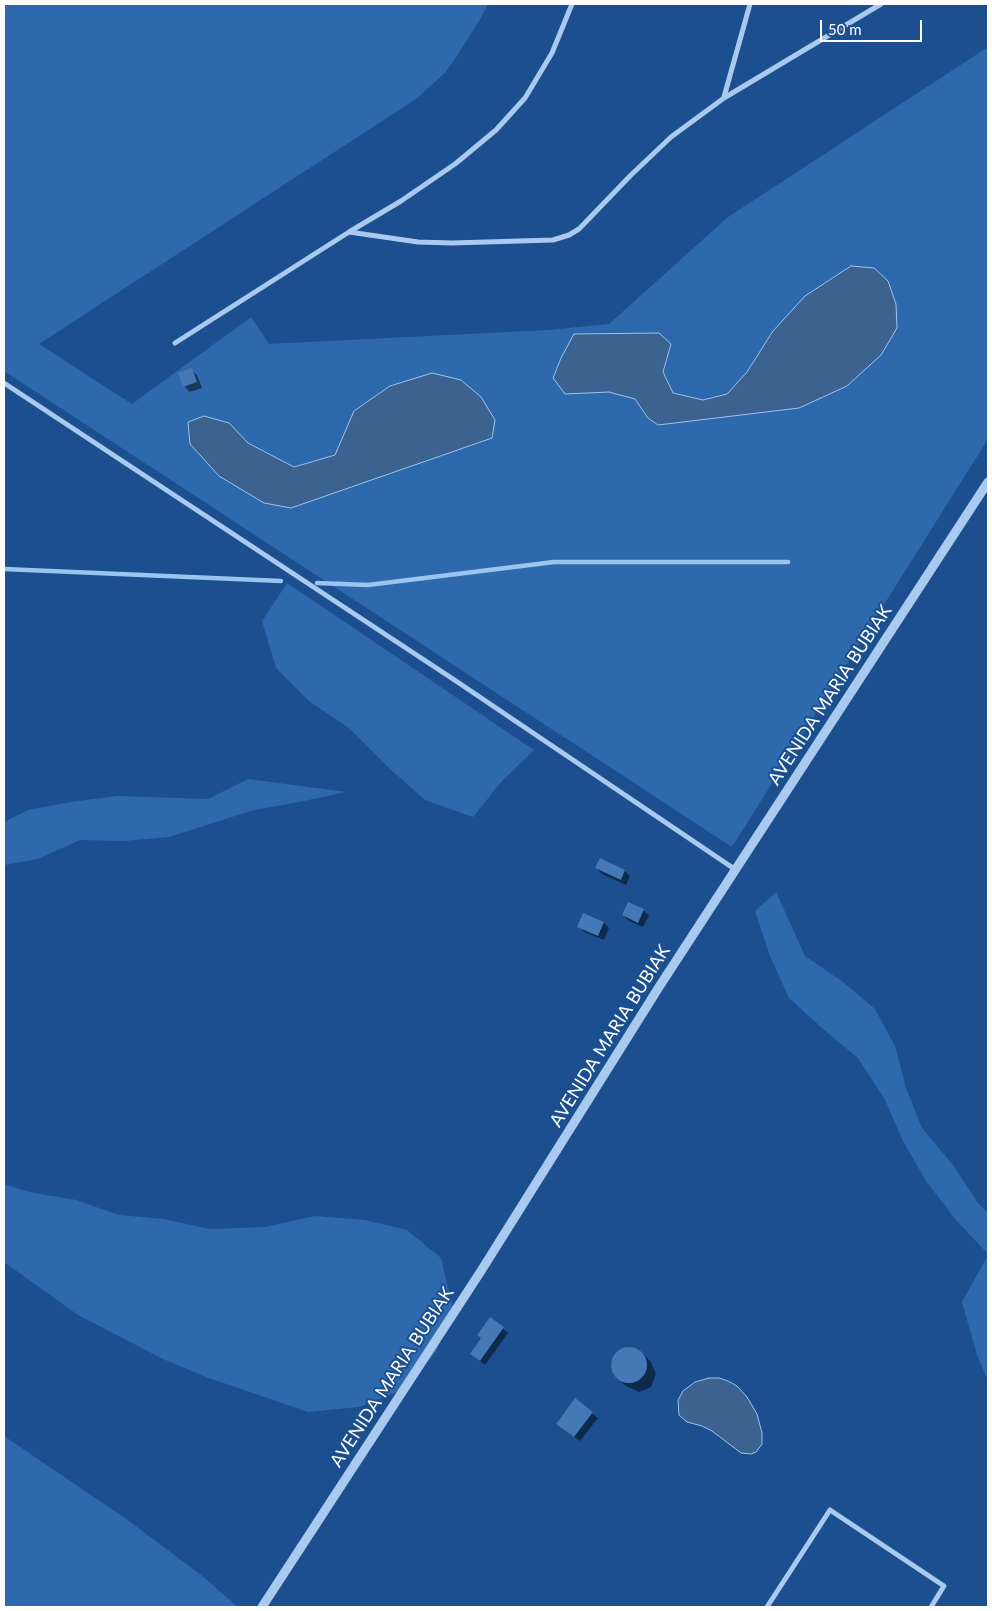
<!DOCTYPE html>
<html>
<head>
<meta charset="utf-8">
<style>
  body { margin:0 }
  #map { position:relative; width:992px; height:1611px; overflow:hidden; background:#1b4f8f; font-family:Lato,sans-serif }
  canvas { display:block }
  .frame { position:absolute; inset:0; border:5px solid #fff; pointer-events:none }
  .scale { position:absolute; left:820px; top:20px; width:102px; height:22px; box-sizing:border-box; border:2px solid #fff; border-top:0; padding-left:6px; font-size:15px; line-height:18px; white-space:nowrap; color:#fff; -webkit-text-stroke:4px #1b4f8f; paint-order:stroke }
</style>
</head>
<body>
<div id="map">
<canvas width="992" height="1611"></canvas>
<div class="frame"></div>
<div class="scale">50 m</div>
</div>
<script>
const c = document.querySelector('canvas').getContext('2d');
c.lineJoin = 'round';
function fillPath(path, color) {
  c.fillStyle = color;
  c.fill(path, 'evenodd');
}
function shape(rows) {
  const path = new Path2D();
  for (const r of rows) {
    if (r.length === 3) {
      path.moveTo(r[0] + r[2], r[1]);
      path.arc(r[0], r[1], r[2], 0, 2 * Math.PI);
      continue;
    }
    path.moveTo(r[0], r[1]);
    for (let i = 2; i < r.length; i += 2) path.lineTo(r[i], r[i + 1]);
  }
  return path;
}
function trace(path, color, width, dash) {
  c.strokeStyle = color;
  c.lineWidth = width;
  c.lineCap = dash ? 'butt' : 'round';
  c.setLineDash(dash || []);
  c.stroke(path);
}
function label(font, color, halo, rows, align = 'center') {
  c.font = font + ' Lato,sans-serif';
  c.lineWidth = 4;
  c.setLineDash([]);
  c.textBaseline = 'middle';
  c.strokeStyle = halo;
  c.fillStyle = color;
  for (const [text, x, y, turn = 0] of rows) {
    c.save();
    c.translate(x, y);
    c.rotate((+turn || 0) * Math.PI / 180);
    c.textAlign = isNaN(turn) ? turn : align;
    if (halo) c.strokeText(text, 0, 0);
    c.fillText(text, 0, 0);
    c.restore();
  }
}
fillPath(shape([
  [4,4,488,4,479,21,457,56,445,73,416,99,39,344,132,404,251,317,269,344,548,330,609,324,728,217,988,47,988,439,732,847,4,371],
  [287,583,534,750,502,781,473,817,425,800,389,768,349,728,309,701,276,668,262,621],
  [248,779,346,792,299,802,254,810,169,837,124,841,80,840,38,859,4,865,4,822,28,810,71,802,117,796,208,799],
  [776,892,805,956,843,982,875,1009,895,1046,906,1088,922,1128,953,1165,978,1203,988,1213,988,1254,956,1220,926,1181,903,1141,885,1100,858,1058,822,1028,789,998,770,956,755,911],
  [4,1184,29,1192,76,1200,119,1215,164,1219,210,1229,265,1227,315,1216,365,1220,407,1230,441,1258,453,1308,436,1352,402,1390,359,1407,308,1412,206,1377,163,1359,78,1315,4,1262],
  [988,1255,988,1381,977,1355,962,1302],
  [4,1436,125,1518,201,1575,238,1607,4,1607]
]), '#2e69ad');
const water = shape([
  [851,266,874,268,888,281,896,304,897,328,881,355,847,386,799,408,658,425,648,418,635,399,609,392,565,394,553,378,561,358,574,334,659,333,671,344,663,372,673,393,703,400,727,394,747,372,773,331,805,296,851,266],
  [432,373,461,380,481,397,495,420,492,438,291,508,264,503,219,476,190,444,188,422,204,416,229,423,248,443,294,467,335,455,354,411,390,386,432,373],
  [709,1378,719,1378,728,1381,737,1386,747,1397,757,1414,762,1433,762,1444,756,1452,751,1454,741,1453,712,1431,702,1426,687,1422,679,1415,678,1400,683,1391,695,1382,709,1378]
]);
fillPath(water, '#3c6290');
trace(water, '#9cc4f0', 1);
fillPath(shape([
  [191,370,197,375,202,388,190,392,184,386],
  [597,868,625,871,630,876,626,885,602,874],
  [643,910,649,916,643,927,629,921,623,915],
  [584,914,604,923,609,928,604,940,584,932,579,926],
  [491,1319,508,1333,485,1365,471,1354,482,1338],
  [629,1347,642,1353,651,1362,656,1374,651,1387,639,1392,626,1386,617,1377,612,1365,617,1352],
  [592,1413,598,1418,580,1441,563,1429]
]), '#0007');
trace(shape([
  [4,569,281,581],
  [317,583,368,585,554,562,788,562]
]), '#9cc4f0', 4.5);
fillPath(shape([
  [192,368,197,382,183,387,178,373],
  [600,858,625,870,621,880,595,868],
  [628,902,644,909,638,923,622,915],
  [583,913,604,922,598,936,577,927],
  [490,1317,504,1327,480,1361,470,1354,481,1338,477,1335],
  [629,1365,18],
  [575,1398,593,1412,574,1437,556,1424]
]), '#4478b7');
trace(shape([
  [724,97,750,4],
  [349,232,418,242,452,243,553,240,569,235,579,229,631,175,671,137,724,98,881,4],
  [175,343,349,232,401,201,455,164,496,130,525,98,552,53,572,4],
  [4,383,456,681,736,870],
  [767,1607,830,1510,944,1586,931,1607]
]), '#a9c9ee', 5);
trace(shape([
  [262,1607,481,1271,659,987,988,482]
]), '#a9c9ee', 9);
label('18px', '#fff', '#1b4f8f', [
  ["AVENIDA MARIA BUBIAK",830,695,-57],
  ["AVENIDA MARIA BUBIAK",610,1036,-58],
  ["AVENIDA MARIA BUBIAK",392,1377,-57]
]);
</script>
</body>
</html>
